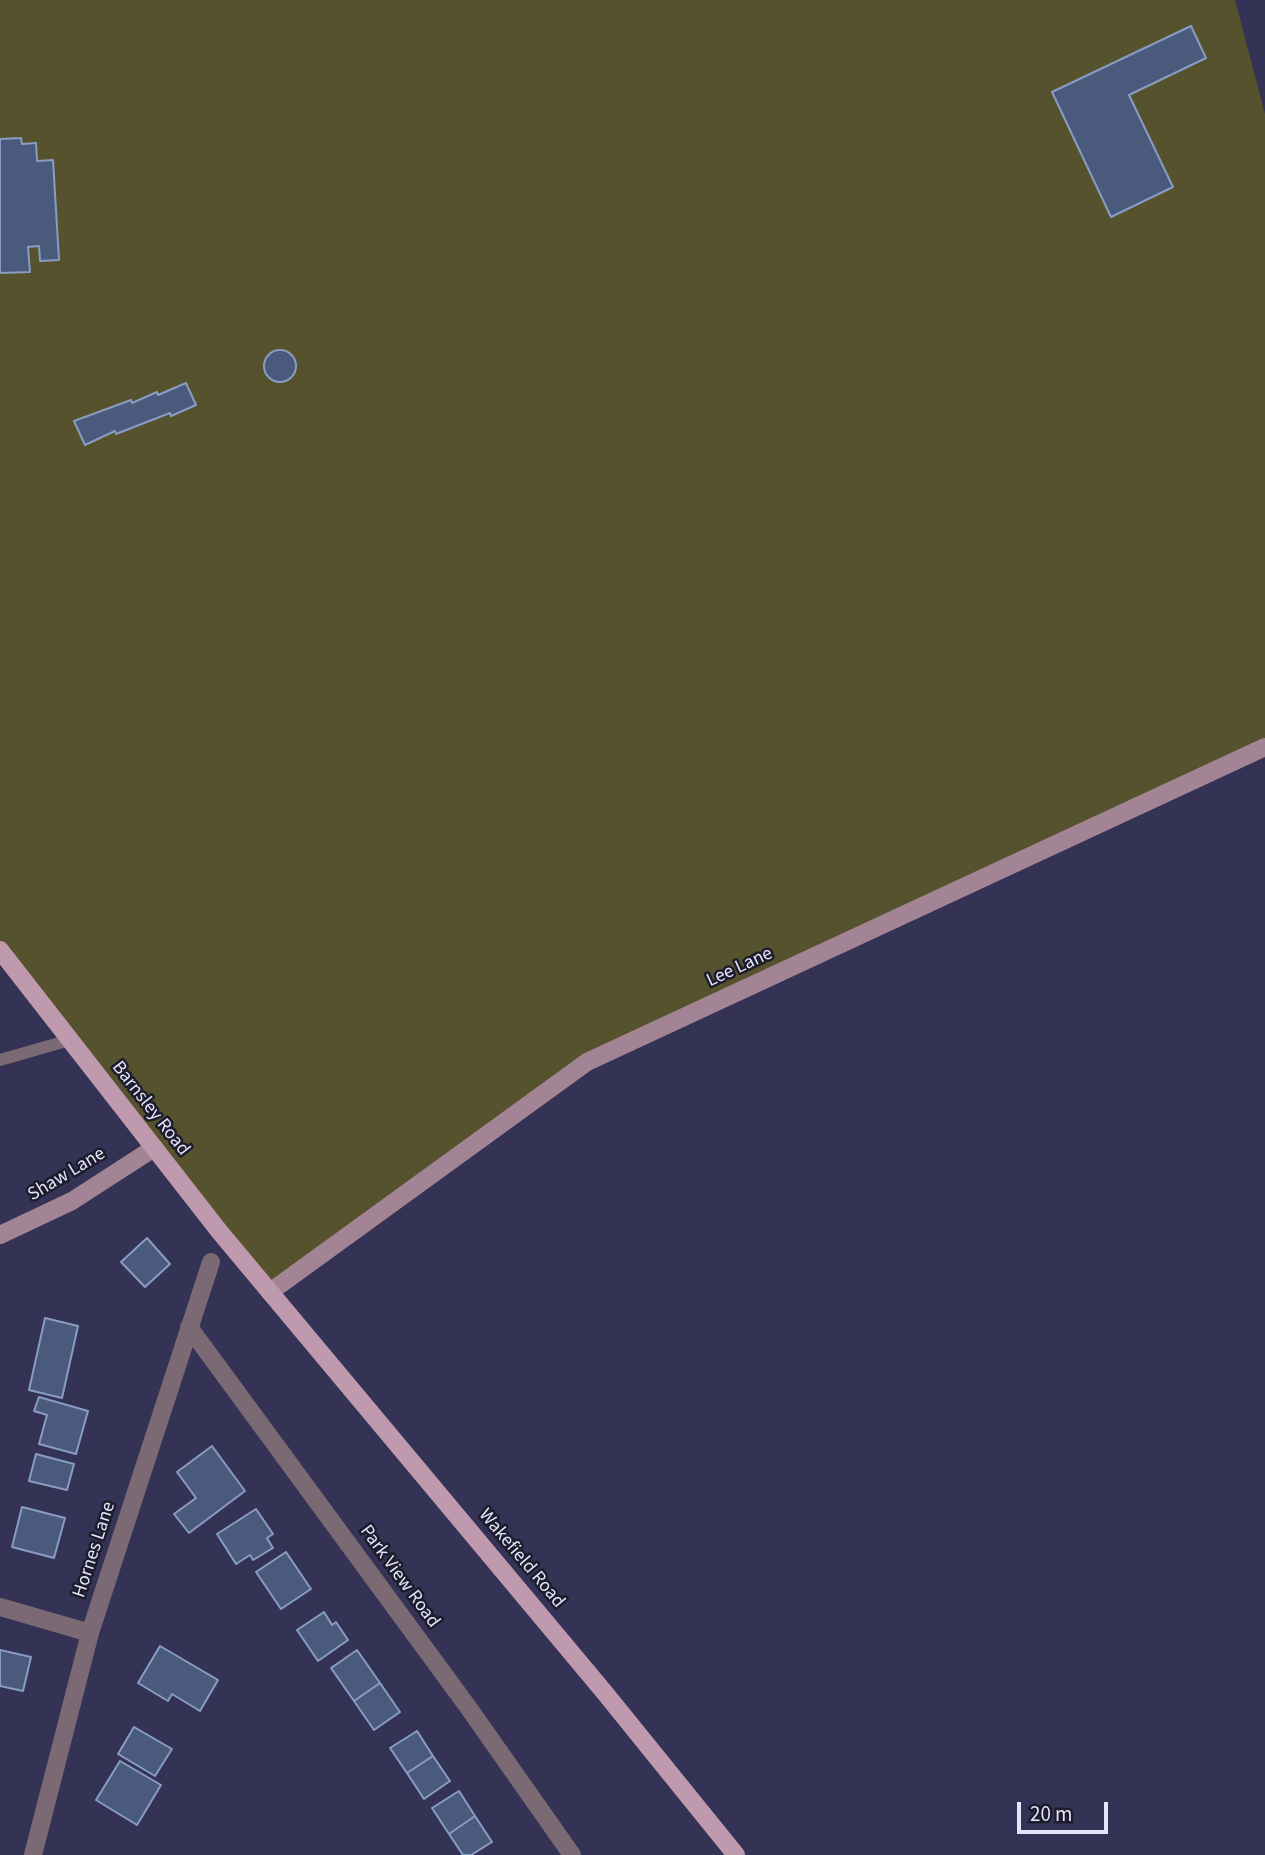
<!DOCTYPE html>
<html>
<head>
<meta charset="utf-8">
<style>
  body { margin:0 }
  #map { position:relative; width:1265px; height:1855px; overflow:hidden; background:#343255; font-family:"Source Sans 3",sans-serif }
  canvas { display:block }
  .scale { position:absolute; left:1017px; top:1802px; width:91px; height:32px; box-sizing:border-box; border:4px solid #e4e4fb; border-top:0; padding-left:9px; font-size:21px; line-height:24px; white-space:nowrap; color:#e4e4fb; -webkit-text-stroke:5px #1d1c2c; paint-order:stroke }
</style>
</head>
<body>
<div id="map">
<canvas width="1265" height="1855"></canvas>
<div class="scale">20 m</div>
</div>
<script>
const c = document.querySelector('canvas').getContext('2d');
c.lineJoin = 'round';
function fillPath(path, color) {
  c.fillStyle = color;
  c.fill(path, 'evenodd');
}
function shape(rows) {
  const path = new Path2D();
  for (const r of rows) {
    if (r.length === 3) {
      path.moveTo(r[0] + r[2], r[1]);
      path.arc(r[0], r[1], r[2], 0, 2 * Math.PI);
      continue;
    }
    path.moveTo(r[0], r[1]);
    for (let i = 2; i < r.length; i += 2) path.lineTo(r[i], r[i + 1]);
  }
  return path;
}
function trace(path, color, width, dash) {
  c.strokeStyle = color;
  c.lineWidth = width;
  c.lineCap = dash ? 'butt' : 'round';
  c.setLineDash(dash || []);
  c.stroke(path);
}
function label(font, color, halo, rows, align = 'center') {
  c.font = font + ' "Source Sans 3",sans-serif';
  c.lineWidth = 5;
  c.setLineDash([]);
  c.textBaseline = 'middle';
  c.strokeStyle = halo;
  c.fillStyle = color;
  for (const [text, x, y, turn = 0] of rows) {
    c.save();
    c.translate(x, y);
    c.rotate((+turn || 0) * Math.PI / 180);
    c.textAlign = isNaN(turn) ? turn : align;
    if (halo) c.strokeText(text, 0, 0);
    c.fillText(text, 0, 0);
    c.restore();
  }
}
fillPath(shape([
  [0,0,1235,0,1265,114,1265,747,587,1062,270,1292,0,950]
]), '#55522d');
const building = shape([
  [1191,26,1206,58,1129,95,1173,187,1111,217,1052,92,1191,26],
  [21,138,22,144,36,143,37,161,53,160,59,260,40,261,39,246,28,247,30,272,0,273,0,139,21,138],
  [280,366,16],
  [186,383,196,405,171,416,170,413,116,434,115,431,85,445,74,421,131,400,132,403,157,392,158,395,186,383],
  [147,1238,170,1264,145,1287,121,1262,147,1238],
  [45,1318,78,1326,62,1398,29,1390,45,1318],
  [39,1397,88,1411,76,1454,39,1444,47,1415,34,1411,39,1397],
  [212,1446,245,1491,189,1533,174,1514,196,1498,177,1472,212,1446],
  [36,1454,74,1464,67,1490,29,1481,36,1454],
  [22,1507,65,1518,54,1558,12,1547,22,1507],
  [256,1509,273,1534,267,1538,273,1548,253,1560,250,1555,236,1564,217,1534,256,1509],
  [286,1552,311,1589,281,1609,256,1572,286,1552],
  [324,1612,332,1625,336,1622,348,1640,318,1661,297,1630,324,1612],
  [160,1646,218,1680,200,1711,172,1694,168,1701,138,1683,160,1646],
  [0,1650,31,1657,23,1691,0,1686,0,1650],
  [357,1650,380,1683,354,1701,331,1668,357,1650],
  [380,1683,400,1712,374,1730,354,1701,380,1683],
  [134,1727,172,1749,155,1776,118,1754,134,1727],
  [417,1731,433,1756,407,1773,390,1748,417,1731],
  [433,1756,450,1781,424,1799,407,1773,433,1756],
  [120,1761,161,1785,137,1825,96,1800,120,1761],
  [459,1791,475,1816,449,1834,432,1808,459,1791],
  [475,1816,492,1842,471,1855,463,1855,449,1834,475,1816]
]);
fillPath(building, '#495a7d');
trace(building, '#899cc3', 2);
trace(shape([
  [0,1060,70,1040]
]), '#7b6973', 12);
trace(shape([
  [189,1327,468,1707,572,1855],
  [0,1607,90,1633],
  [33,1855,90,1633,211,1262]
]), '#7b6973', 18);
trace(shape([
  [0,1235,72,1201,154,1148],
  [270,1292,587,1062,1265,747]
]), '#a28494', 18);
trace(shape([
  [0,950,219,1231,605,1693,736,1855]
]), '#bf99ad', 18);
label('19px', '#e4e4fb', '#1d1c2c', [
  ["Lee Lane",740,968,-25],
  ["Barnsley Road",150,1109,52],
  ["Shaw Lane",67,1175,-31],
  ["Hornes Lane",95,1550,-72],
  ["Wakefield Road",521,1559,50],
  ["Park View Road",399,1577,54]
]);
</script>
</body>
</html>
